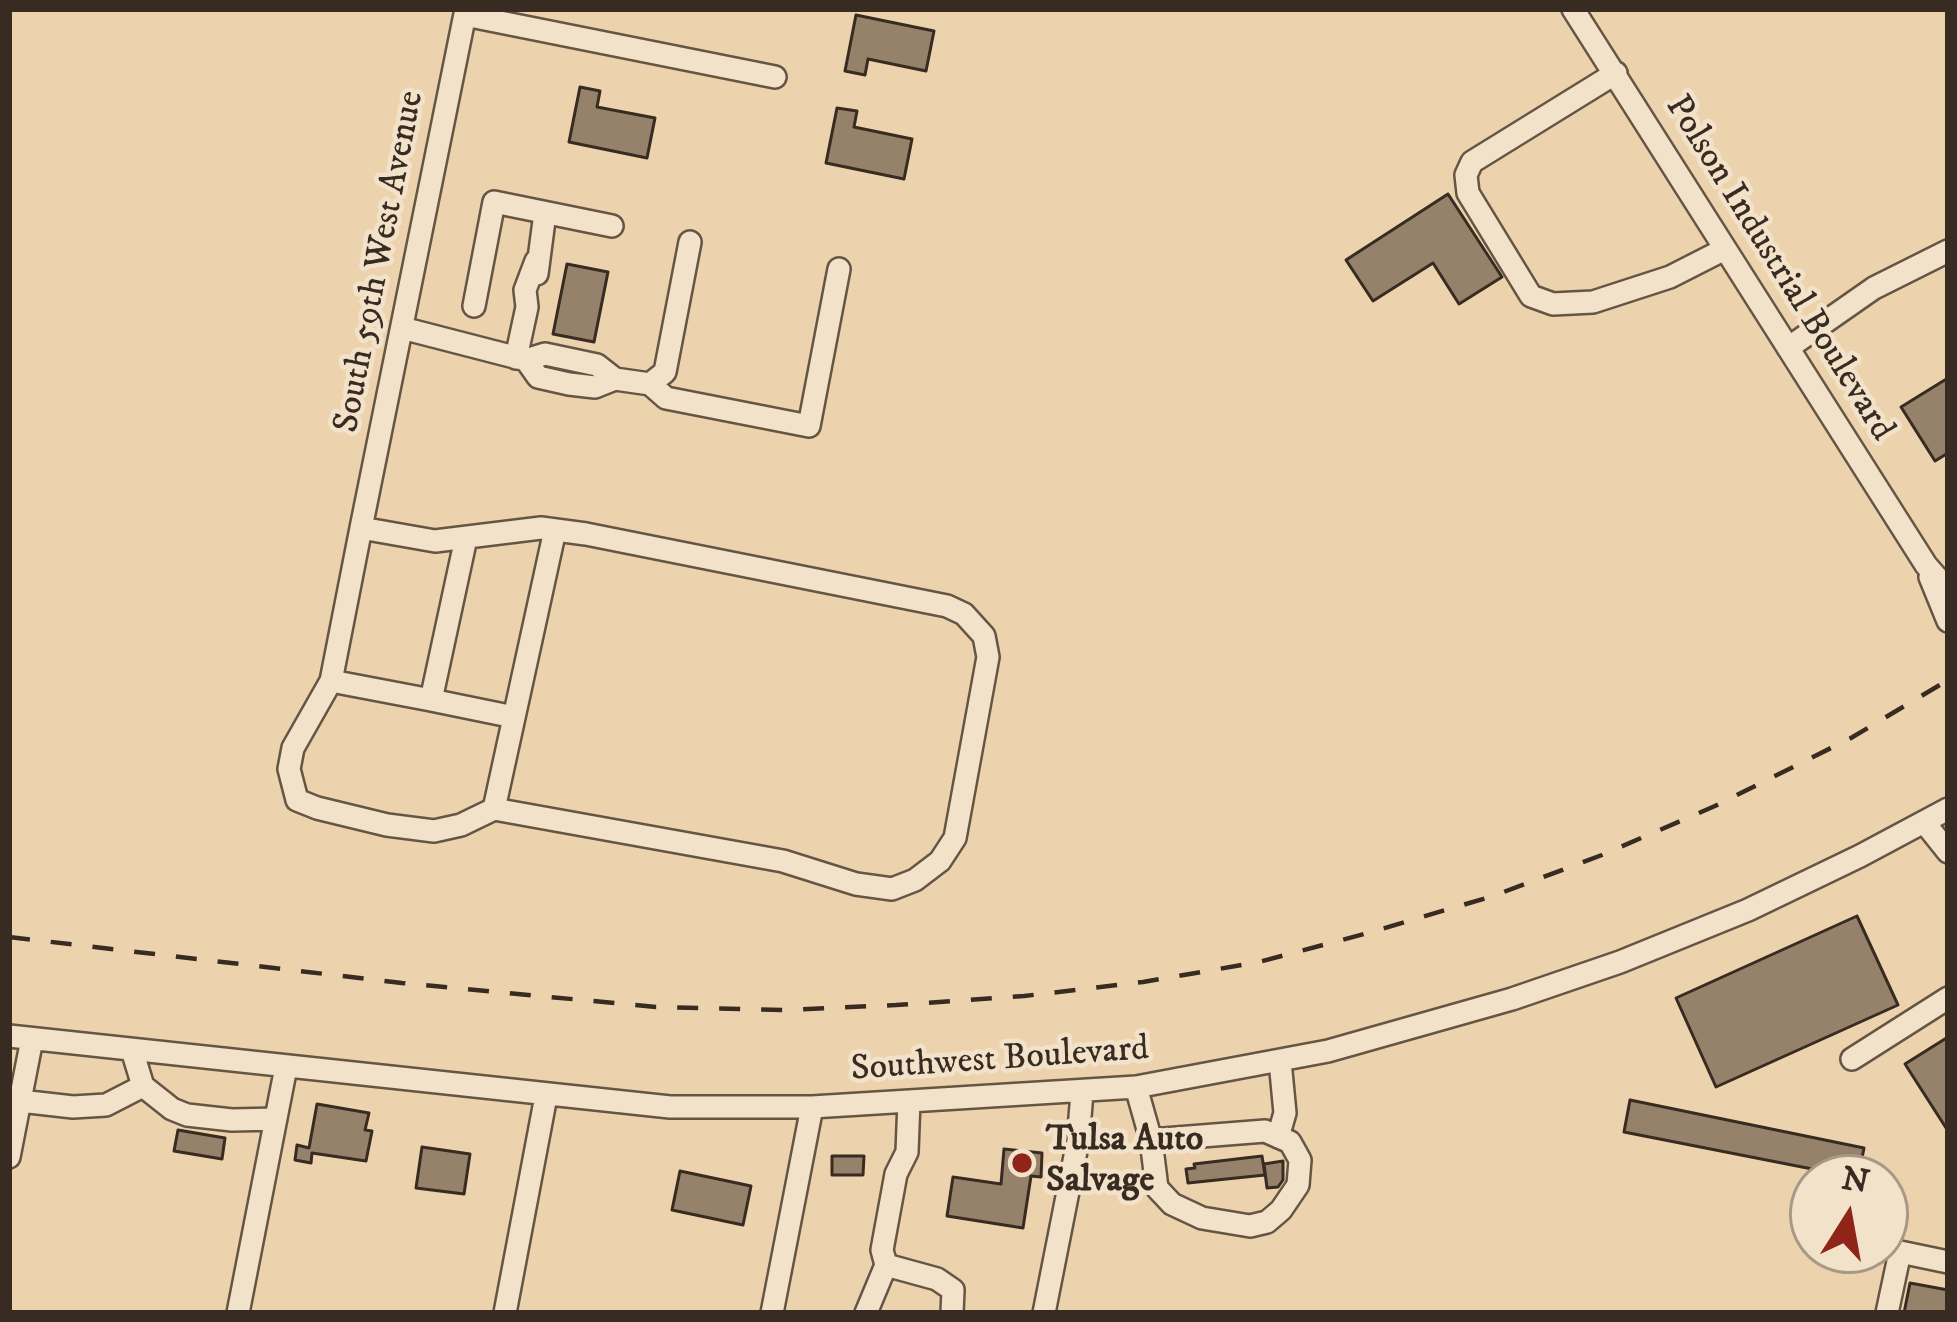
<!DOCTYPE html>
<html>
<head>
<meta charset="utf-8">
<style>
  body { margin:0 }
  #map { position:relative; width:1957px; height:1322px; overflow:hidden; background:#ecd3ad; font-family:"IM FELL DW Pica",serif }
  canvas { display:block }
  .frame { position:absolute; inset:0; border:12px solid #382b21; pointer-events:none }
  .north { position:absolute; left:1789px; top:1154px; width:120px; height:120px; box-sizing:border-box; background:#f3e2ca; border:3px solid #a89986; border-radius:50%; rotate:11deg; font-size:33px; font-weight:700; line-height:48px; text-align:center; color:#382b21 }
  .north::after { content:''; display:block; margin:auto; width:42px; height:54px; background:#8f2418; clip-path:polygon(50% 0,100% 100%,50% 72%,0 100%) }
</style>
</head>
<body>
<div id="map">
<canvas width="1957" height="1322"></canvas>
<div class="frame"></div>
<div class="north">N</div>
</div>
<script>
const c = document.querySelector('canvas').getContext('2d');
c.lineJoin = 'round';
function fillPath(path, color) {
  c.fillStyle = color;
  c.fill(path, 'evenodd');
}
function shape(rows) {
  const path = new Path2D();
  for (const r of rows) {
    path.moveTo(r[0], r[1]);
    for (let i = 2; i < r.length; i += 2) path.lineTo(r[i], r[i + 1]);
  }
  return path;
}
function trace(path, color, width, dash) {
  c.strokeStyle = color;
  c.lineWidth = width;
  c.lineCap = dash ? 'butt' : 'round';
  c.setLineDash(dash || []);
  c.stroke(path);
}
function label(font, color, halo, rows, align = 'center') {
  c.font = font + ' "IM FELL DW Pica",serif';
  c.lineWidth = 9;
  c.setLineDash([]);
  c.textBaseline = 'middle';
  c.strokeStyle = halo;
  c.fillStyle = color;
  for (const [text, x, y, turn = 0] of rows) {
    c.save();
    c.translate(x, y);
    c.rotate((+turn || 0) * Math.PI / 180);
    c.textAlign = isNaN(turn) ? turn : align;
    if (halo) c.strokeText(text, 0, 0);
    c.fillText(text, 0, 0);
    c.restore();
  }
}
const building = shape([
  [856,15,934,31,926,71,868,59,865,75,845,71,856,15],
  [580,87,600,91,597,107,655,118,647,158,569,142,580,87],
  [837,108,857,111,854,127,912,139,904,179,826,163,837,108],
  [1448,194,1502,277,1459,304,1433,263,1373,301,1346,260,1448,194],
  [567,264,608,272,594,342,553,334,567,264],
  [1948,378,1948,453,1935,461,1901,407,1948,378],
  [1857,916,1898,1005,1716,1087,1676,998,1857,916],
  [1948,1037,1948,1131,1905,1064,1948,1037],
  [1630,1100,1864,1148,1858,1178,1624,1132,1630,1100],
  [317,1104,369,1113,365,1130,372,1131,366,1161,312,1153,311,1163,295,1160,297,1145,309,1148,317,1104],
  [178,1130,225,1138,222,1159,174,1151,178,1130],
  [422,1147,470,1154,464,1194,416,1188,422,1147],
  [1004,1149,1042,1153,1041,1177,1031,1176,1023,1228,947,1216,953,1177,1001,1184,1004,1149],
  [832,1156,864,1156,863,1175,832,1175,832,1156],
  [1262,1156,1265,1175,1188,1183,1186,1169,1195,1168,1194,1164,1262,1156],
  [1283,1161,1283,1180,1278,1187,1267,1188,1264,1164,1283,1161],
  [680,1171,751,1186,743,1225,672,1210,680,1171],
  [1910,1283,1948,1290,1948,1313,1904,1313,1910,1283]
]);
fillPath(building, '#96826a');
trace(building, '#382b21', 3);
const minor = shape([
  [1573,9,1926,565,1948,590],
  [465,15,775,77],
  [1616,73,1472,162,1466,175,1468,193,1531,296,1553,304,1593,302,1670,277,1725,249],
  [537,274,545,213],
  [474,306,494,202,612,226],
  [402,328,526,360,545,354,597,365,615,379,595,387,569,384,538,377,526,360],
  [1788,348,1874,288,1948,251],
  [516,358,527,307,525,290,536,261],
  [615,379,650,384,665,372,690,242],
  [650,384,666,398,809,426,839,269],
  [361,528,435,541,541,528,586,534,947,606,964,614,984,636,988,657,955,838,940,861,915,880,892,889,856,884,783,861,494,809,461,825,434,831,387,825,317,808,297,800,289,769,293,748,331,681,361,528,466,9],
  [1930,577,1948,621],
  [331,681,431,700,466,538],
  [431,700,514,717],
  [494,809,555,530],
  [1924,822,1948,852],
  [9,1036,670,1107,812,1107,1136,1087,1328,1051,1512,999,1620,962,1748,910,1860,856,1948,809],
  [132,1050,143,1086,172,1109,187,1115,232,1120,276,1119],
  [1852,1059,1948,998],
  [1136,1087,1151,1140,1157,1188,1172,1204,1202,1218,1250,1226,1267,1222,1281,1210,1298,1185,1300,1160,1290,1142,1265,1131,1151,1140],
  [20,1101,73,1107,106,1105,143,1086],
  [1278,1137,1285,1113,1280,1061],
  [9,1157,32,1039],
  [886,1265,937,1279,953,1290,952,1313],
  [238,1313,286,1067],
  [505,1313,546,1096],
  [772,1313,812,1107],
  [866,1313,886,1265,882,1250,896,1174,907,1152,909,1101],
  [1044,1313,1078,1141,1082,1093],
  [1887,1313,1900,1252,1948,1262]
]);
trace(minor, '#655544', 26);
trace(minor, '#f3e2ca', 21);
trace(shape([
  [9,937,402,983,656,1007,785,1010,896,1005,1024,996,1143,982,1259,962,1368,933,1493,896,1602,855,1715,806,1851,738,1948,680]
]), '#382b21', 4.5, [21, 21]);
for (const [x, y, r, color] of [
  [1022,1163,12,"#8f2418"]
]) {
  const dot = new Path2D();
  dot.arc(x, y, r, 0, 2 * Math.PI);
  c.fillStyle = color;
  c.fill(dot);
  trace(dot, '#f3e2ca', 4.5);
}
label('36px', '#382b21', '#f3e2ca', [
  ["South 59th West Avenue",381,262,-79],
  ["Polson Industrial Boulevard",1778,269,58],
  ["Southwest Boulevard",1000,1061,-4]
]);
label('bold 36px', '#382b21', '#f3e2ca', [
  ["Tulsa Auto",1046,1142],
  ["Salvage",1046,1183]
], 'left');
</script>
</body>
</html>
